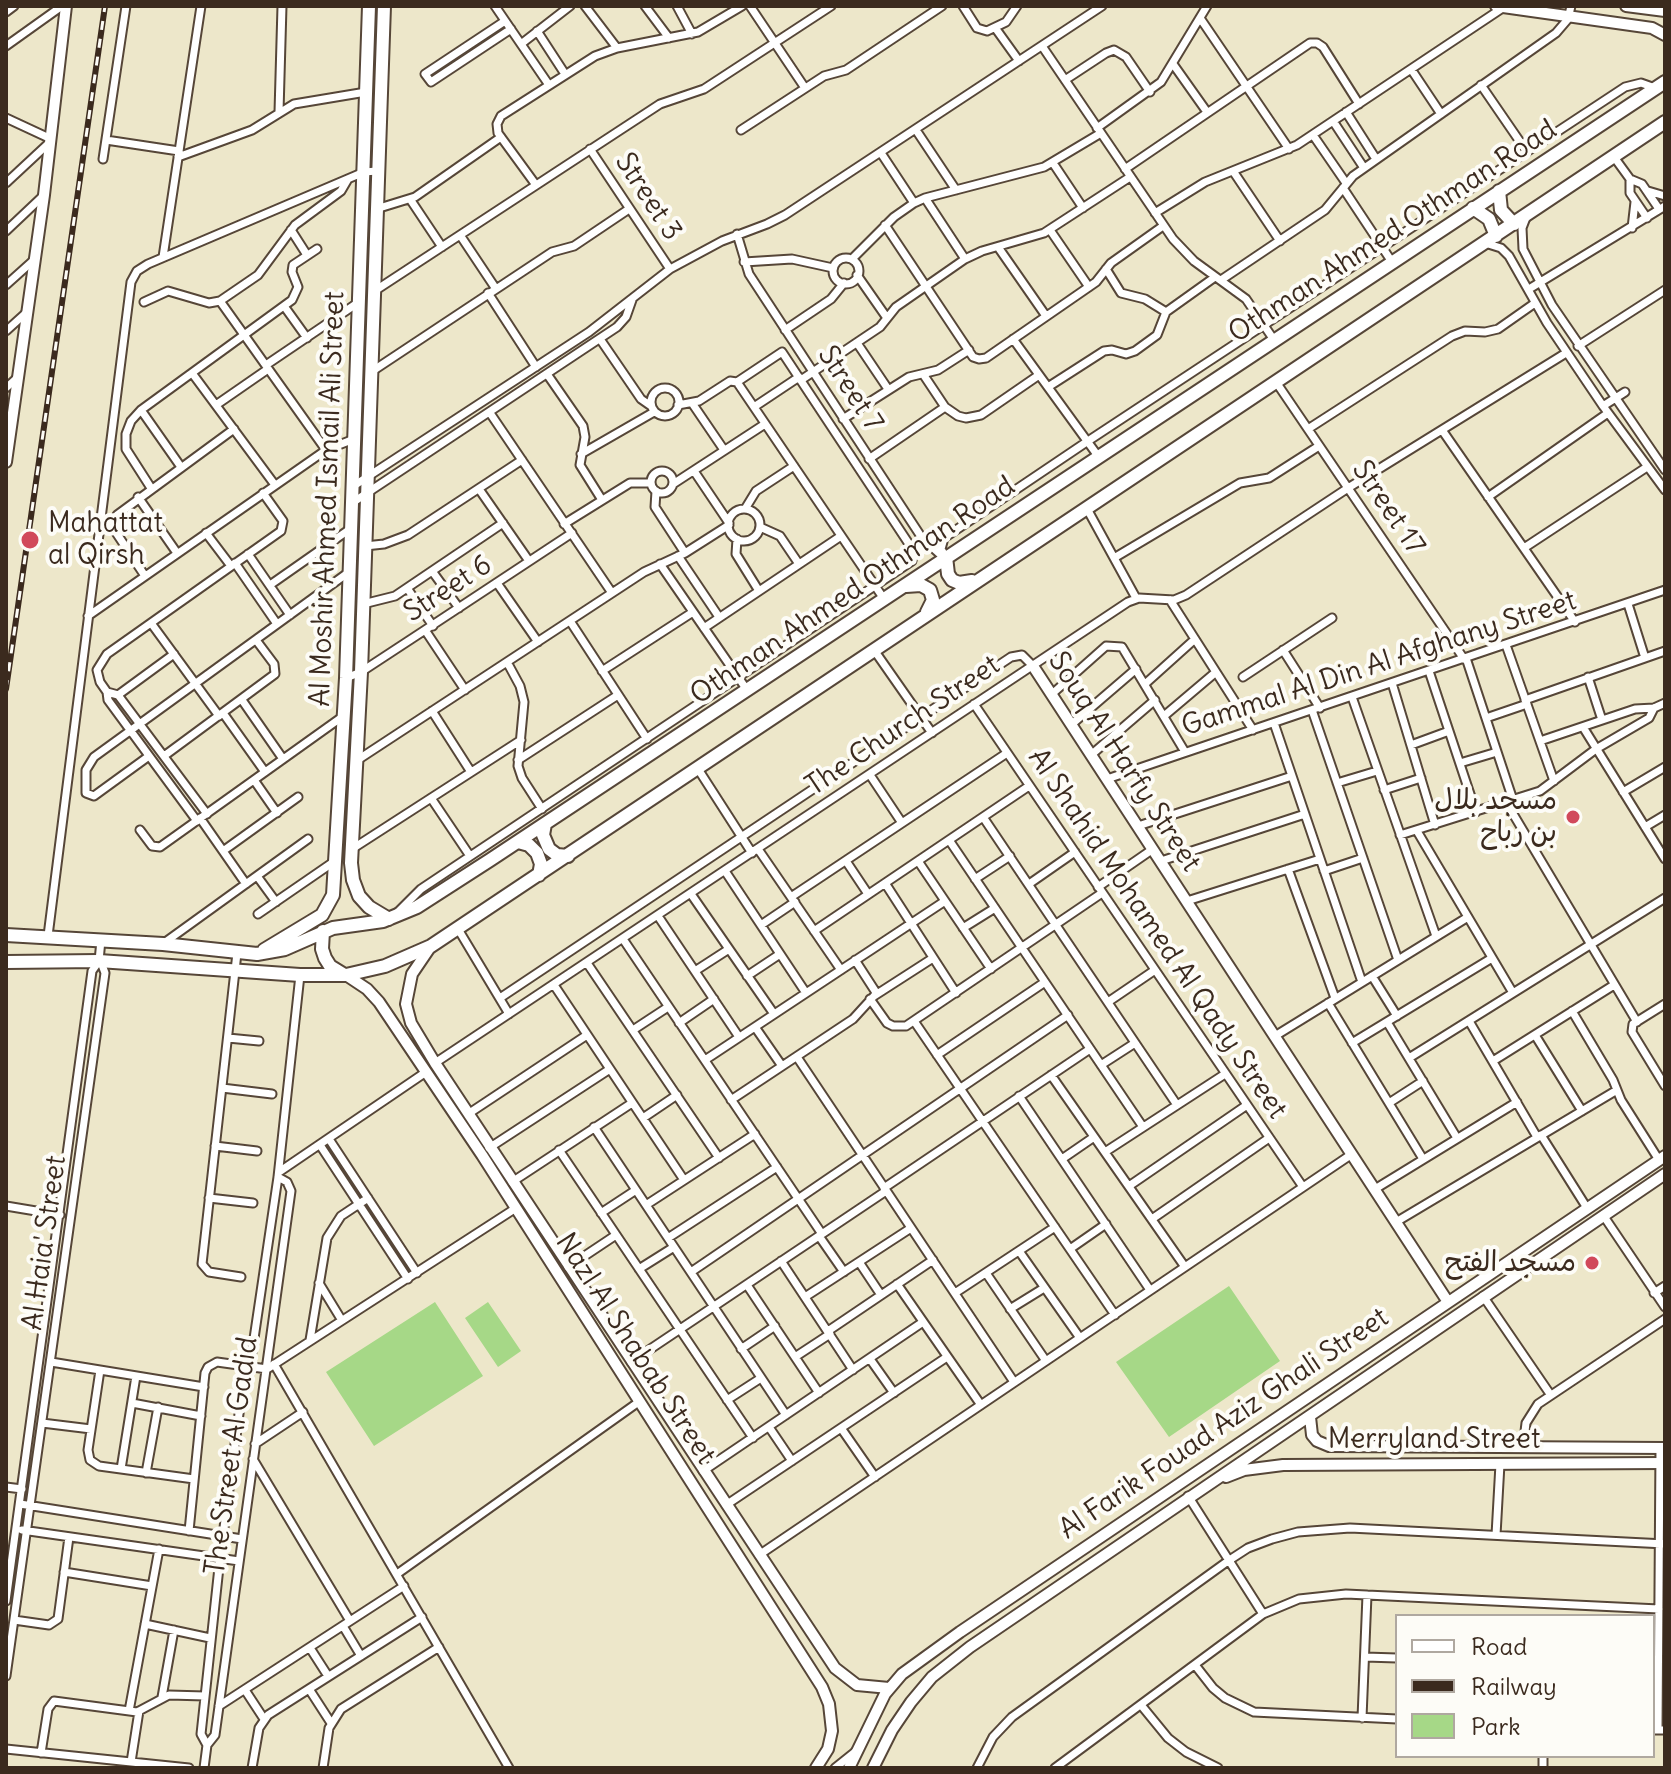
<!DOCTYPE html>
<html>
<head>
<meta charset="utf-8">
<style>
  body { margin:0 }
  #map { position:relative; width:1671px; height:1774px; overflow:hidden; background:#ede7ca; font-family:Delius,sans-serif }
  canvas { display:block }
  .frame { position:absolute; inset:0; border:8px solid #3b2a1e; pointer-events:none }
  .legend { position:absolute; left:1395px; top:1614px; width:260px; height:144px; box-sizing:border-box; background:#fdfcf7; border:2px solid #afa8a0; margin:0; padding:10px 14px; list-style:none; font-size:24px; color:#3b2a1e }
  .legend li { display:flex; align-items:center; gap:16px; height:40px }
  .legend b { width:40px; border:2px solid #afa8a0 }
</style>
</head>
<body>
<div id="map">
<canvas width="1671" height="1774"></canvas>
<div class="frame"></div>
<ul class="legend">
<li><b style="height:10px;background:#fff"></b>Road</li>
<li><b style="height:10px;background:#3b2a1e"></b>Railway</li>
<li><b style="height:22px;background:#a6d887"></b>Park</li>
</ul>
</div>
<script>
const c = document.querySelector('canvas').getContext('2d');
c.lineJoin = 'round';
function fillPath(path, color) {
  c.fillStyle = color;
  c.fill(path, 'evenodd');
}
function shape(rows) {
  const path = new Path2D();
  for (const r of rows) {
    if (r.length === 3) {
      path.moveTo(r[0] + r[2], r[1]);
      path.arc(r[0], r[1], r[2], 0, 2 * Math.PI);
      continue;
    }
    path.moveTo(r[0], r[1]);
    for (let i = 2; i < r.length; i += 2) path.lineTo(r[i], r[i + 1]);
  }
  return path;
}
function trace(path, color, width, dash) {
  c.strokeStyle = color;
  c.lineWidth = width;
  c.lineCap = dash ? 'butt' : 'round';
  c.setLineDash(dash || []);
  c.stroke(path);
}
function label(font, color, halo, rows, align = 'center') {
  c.font = font + ' Delius,"Playpen Sans Arabic",sans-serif';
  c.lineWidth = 8;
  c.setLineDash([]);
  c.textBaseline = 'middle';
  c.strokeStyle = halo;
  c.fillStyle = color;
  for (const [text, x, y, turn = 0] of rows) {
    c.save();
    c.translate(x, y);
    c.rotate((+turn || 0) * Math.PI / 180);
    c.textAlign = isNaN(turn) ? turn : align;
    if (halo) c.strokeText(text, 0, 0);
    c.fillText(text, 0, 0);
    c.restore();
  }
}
fillPath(shape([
  [1229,1286,1280,1361,1169,1437,1116,1362],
  [435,1302,483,1376,374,1446,326,1372],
  [488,1302,521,1351,498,1367,465,1318]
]), '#a6d887');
const street = shape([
  [495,6,549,85],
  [585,6,617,48],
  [645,6,669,38],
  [677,6,692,34],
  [750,6,805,88],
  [963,6,977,28,987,31,1006,22,1017,6],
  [6,12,14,6],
  [1200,18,1289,149],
  [505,21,425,74,431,82,511,29],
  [996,29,1019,61],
  [537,31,565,74],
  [521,44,570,6],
  [6,46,62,6],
  [1042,46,1173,239,1194,261,1246,299,1274,340],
  [1173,64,1207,112],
  [1411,69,1441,114],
  [1065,80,1106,53,1114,50,1126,57,1150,92],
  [1481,85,1527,152],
  [279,112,282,6],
  [1346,112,1376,159],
  [6,118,49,138],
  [1333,121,1364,168],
  [1097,128,1161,82,1207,6],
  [741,130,824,76,846,70,942,6],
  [916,130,956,190],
  [1313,135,1346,183],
  [106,140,179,151],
  [590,149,670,269],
  [881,153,914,203],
  [178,157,252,130,294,104,366,92],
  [1614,157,1630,179,1642,184,1659,209],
  [103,159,126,6],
  [1053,163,1083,208],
  [1125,169,1310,43,1317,43,1323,47,1359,104],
  [1233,171,1280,241],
  [1630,179,1630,193,1647,218],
  [6,183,49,143],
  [536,185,498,133,497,124,501,116,595,56,617,48,698,32,742,6],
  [1343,188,1392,262],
  [1648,191,1665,196],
  [925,198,965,259],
  [410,199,442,247],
  [376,209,415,197,501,137],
  [1155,213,1205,182,1297,145,1504,7],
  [1527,215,1522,228,1523,249,1552,305,1665,470],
  [885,225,973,357,979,359,986,358,1096,282,1111,263,1163,226],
  [1632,228,1635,202],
  [291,230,307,255],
  [1050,230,1089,287],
  [6,231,42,197],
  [737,234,749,274,922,538,943,557],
  [460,235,496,289],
  [1485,243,1501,248,1509,256,1547,323,1603,406,1665,490],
  [998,247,1046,316],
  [163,257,201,6],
  [846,271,13],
  [852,259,894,217,914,203,925,198,1044,167,1101,133],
  [744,262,792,259,833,268],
  [1106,269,1121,293,1145,299,1166,312],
  [857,275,887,318],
  [1221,280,1325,210,1353,176,1556,33,1568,19,1571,6],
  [6,285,35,259],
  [1529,289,1665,206],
  [373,292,660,104,704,89,831,6],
  [488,293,536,367],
  [220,301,326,450],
  [144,302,168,291,209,303,220,301,258,275,295,225,341,191,348,179],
  [284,306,307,338],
  [785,330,831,299,844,283],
  [6,331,27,312],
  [600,339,641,399,651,406],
  [1013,339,1098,456],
  [857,343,888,389],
  [1578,346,1665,290],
  [266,365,359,302],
  [371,372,552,252,574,246,629,209],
  [192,373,275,485],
  [547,374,583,426,585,437,580,465,602,500],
  [923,374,945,407,958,416,966,418,981,415,1039,375],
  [801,380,880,327,896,307,965,259,982,251,1044,233,1130,177],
  [1276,382,1464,659],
  [1048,387,1104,351,1112,350,1126,354,1135,351,1157,335,1166,312,1215,277],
  [6,388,18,377],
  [665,402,14],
  [692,403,724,450],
  [216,405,268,369],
  [678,405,699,401,730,381,737,382,884,599],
  [1603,406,1625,392],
  [754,407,799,377],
  [141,410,181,467],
  [490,413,612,593],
  [843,419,909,377,938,370,969,350],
  [1308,429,1452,336,1465,331,1485,332,1498,329,1535,303],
  [1442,430,1575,622],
  [581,454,654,412],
  [869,459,945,407],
  [662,482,11],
  [694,471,729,523],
  [673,484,765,424],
  [352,487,589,332,670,269,722,241,767,224,785,215,1102,6],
  [151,488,126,449,126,434,131,421,141,410,292,300,298,287,292,272,293,265,317,249],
  [479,489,529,561],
  [656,491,655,507,685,553],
  [138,497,177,553],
  [1488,497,1608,413],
  [352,503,617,327,626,317,632,300],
  [1086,507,1136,598],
  [745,509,756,491,794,466],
  [744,525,16],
  [564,524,630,483,651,483],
  [760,527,780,536,799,564],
  [206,533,231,566],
  [737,539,736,554,759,591],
  [365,546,384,544,408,535,522,460],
  [1524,548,1647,467],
  [248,554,290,615],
  [678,556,719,617],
  [946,557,941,549,944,538,1088,441,1625,87,1641,83,1655,88],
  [1114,558,1240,483,1269,478,1319,446],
  [235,563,277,624],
  [660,564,747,690],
  [432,571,459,608],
  [145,576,115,531,117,515,234,429],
  [497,583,538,642],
  [270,585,350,529],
  [407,588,433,626],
  [1170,600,1253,730],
  [363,604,395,596,503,523],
  [1628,604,1645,658],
  [88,616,326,450,354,439],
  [570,621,647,739],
  [151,623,219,716],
  [704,628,841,536],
  [425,630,465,690],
  [1506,645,1554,781],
  [874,650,932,733],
  [1283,650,1320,708],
  [1466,658,1513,800],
  [507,662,520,686,524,702,518,766,522,778,542,809],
  [602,671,693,612],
  [1429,671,1476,812],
  [1243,677,1332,618],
  [1588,677,1602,720],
  [346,678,361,672,425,630,572,533],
  [1392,683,1435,825],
  [1145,684,1195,639],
  [107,692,118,695,207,814],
  [1052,694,1106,646,1122,647,1185,752],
  [118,695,174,654],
  [1352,697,1436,936],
  [242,700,283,759],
  [1525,700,1665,651],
  [974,704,1303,1187],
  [1312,710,1398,960],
  [432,711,471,772],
  [223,713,265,772],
  [1164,716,1216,672],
  [1486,718,1527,704],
  [1274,723,1362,982],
  [1072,724,1136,669],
  [1583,727,1665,859],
  [1540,741,1635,709,1654,708,1665,703],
  [1411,745,1449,731],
  [1091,755,1155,700],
  [149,756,94,796,86,793,86,770,94,757,349,572],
  [164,756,275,674,274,664,256,640],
  [518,760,618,695],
  [356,761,644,572,685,553,729,525],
  [1460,763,1497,752],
  [698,769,752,853],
  [870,775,902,823],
  [1107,779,1665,590],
  [254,780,277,813],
  [1337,783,1377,771],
  [1384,790,1421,778],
  [1623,792,1665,767],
  [431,798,470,856],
  [1506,802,1637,1022],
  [983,817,1177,1105],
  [200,818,246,884],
  [197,821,108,700,107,692,100,682,97,670,107,654,281,531,283,521,263,493],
  [1138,826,1292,776],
  [1645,827,1665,815],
  [140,830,152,846,160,847,342,717],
  [1417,831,1513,993],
  [1400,835,1540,791,1596,749,1649,718,1654,708],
  [949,840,1143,1127],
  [352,849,521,740],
  [758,849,841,970],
  [223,851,298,797],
  [846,861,868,894],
  [918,861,991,969],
  [1161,861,1305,814],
  [1288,869,1335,998],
  [725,871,806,993],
  [1324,871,1363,858],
  [257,876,276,902],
  [975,879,1010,856],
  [885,883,956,993],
  [1029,884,1075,852],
  [1098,887,1153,849],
  [691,894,774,1014],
  [791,897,1007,753],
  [1187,901,1320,859],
  [398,912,421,889,912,561,913,554,911,547,782,352,737,382],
  [258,914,335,861],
  [658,916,739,1037],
  [761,925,795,902],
  [963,928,995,908],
  [458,929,509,1014],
  [814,931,1029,786],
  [48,936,131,282,137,271,148,264,364,172,377,171],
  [623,939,822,1234],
  [164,943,308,839],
  [237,953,202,1264,209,1272,241,1277],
  [855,960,877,994],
  [587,963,719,1158],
  [695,971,729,949],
  [747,976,780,954],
  [1372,976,1397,1016],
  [554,985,684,1180],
  [500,998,1011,657,1022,655,1033,666],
  [870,999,887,1023,893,1026,906,1026,1102,893],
  [1108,1002,1155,970],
  [1328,1003,1423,1159],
  [1665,1004,1633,1024,1632,1032,1665,1086],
  [1572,1011,1613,1080,1621,1100,1659,1160],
  [914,1021,1115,1315],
  [1469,1021,1537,1137],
  [1387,1022,1457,1138],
  [679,1023,714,999],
  [755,1027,782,1066],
  [633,1030,668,1007],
  [1535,1035,1582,1111],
  [1275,1036,1468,917],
  [228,1038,259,1041],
  [1352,1043,1492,958],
  [937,1055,1045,982],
  [797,1057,1014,1382],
  [1409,1058,1665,898],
  [705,1060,945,901],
  [1493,1061,1614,985],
  [435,1063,1128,602,1139,598,1174,600,1186,595,1348,488,1566,353],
  [1101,1065,1135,1043],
  [1051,1075,1185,1267],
  [222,1088,272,1094],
  [1019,1096,1150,1290],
  [731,1100,853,1019,874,996,933,958],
  [1389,1103,1423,1081],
  [468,1114,587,1035],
  [643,1118,677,1095],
  [594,1127,786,1415],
  [1541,1135,1587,1208],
  [329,1139,417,1273],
  [320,1145,408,1279],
  [215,1146,257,1151],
  [489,1148,610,1069],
  [559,1150,753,1438],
  [1105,1152,1225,1074],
  [1062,1159,1094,1137],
  [279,1172,426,1072],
  [512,1182,632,1103],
  [1129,1186,1247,1105],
  [884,1188,1090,1049],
  [1375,1189,1517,1102],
  [209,1198,253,1203],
  [646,1205,755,1134],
  [6,1206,60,1215],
  [601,1213,636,1190],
  [1603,1215,1665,1307],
  [1152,1219,1269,1138],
  [1396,1222,1617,1090],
  [819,1236,844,1272],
  [668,1238,777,1167],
  [1070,1249,1106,1224],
  [1019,1251,1080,1338],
  [781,1261,853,1370],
  [859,1262,881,1295],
  [568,1267,616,1235],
  [639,1269,674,1247],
  [691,1272,1068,1015],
  [986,1273,1046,1361],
  [319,1283,341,1319],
  [897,1284,981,1405],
  [747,1285,819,1393],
  [955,1293,1055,1227],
  [1654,1293,1665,1286],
  [1483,1296,1550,1394],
  [805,1297,911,1228],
  [1010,1309,1044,1288],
  [828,1331,933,1260],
  [310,1340,327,1238,341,1216,368,1198],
  [741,1349,775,1326],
  [795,1357,830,1334],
  [870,1359,894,1393],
  [51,1362,204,1387],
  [631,1362,886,1191],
  [274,1364,509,1768],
  [100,1370,88,1450,90,1460,99,1466,194,1479],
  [727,1400,761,1378],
  [132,1403,201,1416],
  [42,1423,91,1429],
  [769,1427,792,1461],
  [841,1428,875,1477],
  [255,1444,303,1412],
  [1523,1448,1526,1423,1538,1404,1665,1319],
  [253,1459,350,1621],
  [121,1469,136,1376],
  [703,1471,923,1322],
  [146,1473,158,1407],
  [6,1487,22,1489],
  [1188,1496,1263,1614],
  [20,1504,242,1539],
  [726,1505,947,1357],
  [22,1530,239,1561],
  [189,1531,205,1373,208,1367,217,1362,267,1369,516,1208],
  [1496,1535,1500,1464],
  [759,1555,1352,1154],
  [64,1572,152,1586],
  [397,1574,640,1401],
  [6,1601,92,971,99,961,101,940],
  [14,1620,49,1625,58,1619,69,1537],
  [145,1624,210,1638],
  [343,1626,361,1656],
  [310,1648,328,1676],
  [1365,1657,1397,1658],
  [1195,1665,1213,1688,1225,1698,1254,1712,1397,1719],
  [6,1676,105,973,101,962],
  [309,1689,331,1723],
  [245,1690,264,1719],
  [162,1697,174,1630],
  [1141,1705,1168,1738,1186,1752,1218,1768],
  [219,1706,404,1586],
  [129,1711,159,1549],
  [1362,1718,1367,1595],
  [1653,1730,1665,1730],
  [1658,1730,1660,1448],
  [207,1745,201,1734,220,1558,242,1391,252,1352,278,1177,300,975],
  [6,1749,189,1768],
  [41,1753,48,1709,54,1701,137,1712,169,1695,205,1696],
  [131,1762,139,1711],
  [204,1768,207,1745,215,1735,291,1191,287,1182,278,1177],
  [252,1768,259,1728,268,1715,422,1617],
  [323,1768,329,1728,341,1709,439,1647],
  [835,1768,855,1752],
  [977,1768,993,1737,1012,1717,1228,1561,1248,1548,1272,1539,1298,1532,1350,1528,1665,1544],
  [1055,1768,1263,1614,1299,1599,1346,1594,1659,1609],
  [1543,1768,1543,1756]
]);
const secondary = shape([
  [1496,6,1652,28,1665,35],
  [1626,6,1665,11],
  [6,462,44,195,66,6],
  [1033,666,1448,1302],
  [431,946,412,974,406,1004,411,1023,435,1063,835,1668,857,1685,889,1688],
  [346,975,367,989,379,1002,482,1155,822,1687,829,1704,832,1731,828,1749,816,1768],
  [1310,1417,1312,1435,1317,1441,1329,1446,1665,1448],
  [1226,1477,1244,1470,1283,1465,1665,1463],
  [849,1768,885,1694,902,1674,960,1632,1665,1156],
  [873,1768,892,1730,911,1702,932,1677,970,1647,1665,1174]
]);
const primary = shape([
  [384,6,361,672,351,863,353,880,359,896,369,907,389,919],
  [1499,191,1501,210,1514,224],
  [1473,208,1489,219,1496,236],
  [946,557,948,574,952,580,959,583,972,581],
  [906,586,921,585,930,590,933,600,927,612],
  [545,824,543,835,549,849,557,855,568,856],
  [518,842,529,845,537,853,541,864,539,875],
  [323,931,322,949,325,958,330,966,343,974],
  [6,935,163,944,257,954,285,949,333,928,383,921,417,907,490,860,1665,82],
  [264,950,322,915,333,895,346,678,369,6],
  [6,962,99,961,300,975,346,975,385,966,431,946,1665,122]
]);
trace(street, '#564638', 11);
trace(secondary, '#564638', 14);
trace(primary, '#564638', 16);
trace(street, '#fff', 7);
trace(secondary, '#fff', 10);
trace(primary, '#fff', 12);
const rail = shape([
  [6,689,105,6]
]);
trace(rail, '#3b2a1e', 6);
trace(rail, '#fdfcf7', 3, [9]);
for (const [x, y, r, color] of [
  [30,540,10,"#d1495b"],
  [1573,817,8,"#d1495b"],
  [1592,1263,8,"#d1495b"]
]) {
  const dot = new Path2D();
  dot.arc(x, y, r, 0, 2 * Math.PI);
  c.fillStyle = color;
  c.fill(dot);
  trace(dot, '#fdfcf7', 3);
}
label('28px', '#3b2a1e', '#fdfcf7', [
  ["Street 3",648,197,57],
  ["Othman Ahmed Othman Road",1393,232,-33],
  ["Street 7",850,389,57],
  ["Al Moshir Ahmed Ismail Ali Street",328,499,-88],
  ["Street 17",1388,508,56],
  ["Street 6",448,589,-33],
  ["Othman Ahmed Othman Road",853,591,-34],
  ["Gammal Al Din Al Afghany Street",1379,664,-18],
  ["The Church Street",903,726,-34],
  ["Souq Al Harfy Street",1124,762,57],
  ["Al Shahid Mohamed Al Qady Street",1157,934,56],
  ["Al Haia' Street",45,1243,-82],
  ["Nazl Al Shabab Street",635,1349,57],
  ["Al Farik Fouad Aziz Ghali Street",1224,1424,-34],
  ["Merryland Street",1434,1440],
  ["The Street Al Gadid",232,1456,-82]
]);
label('28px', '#3b2a1e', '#fdfcf7', [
  ["Mahattat",48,524,"left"],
  ["al Qirsh",48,556,"left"],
  ["مسجد بلال",1557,801],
  ["بن رباح",1557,833],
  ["مسجد الفتح",1576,1263]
], 'right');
</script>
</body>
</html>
